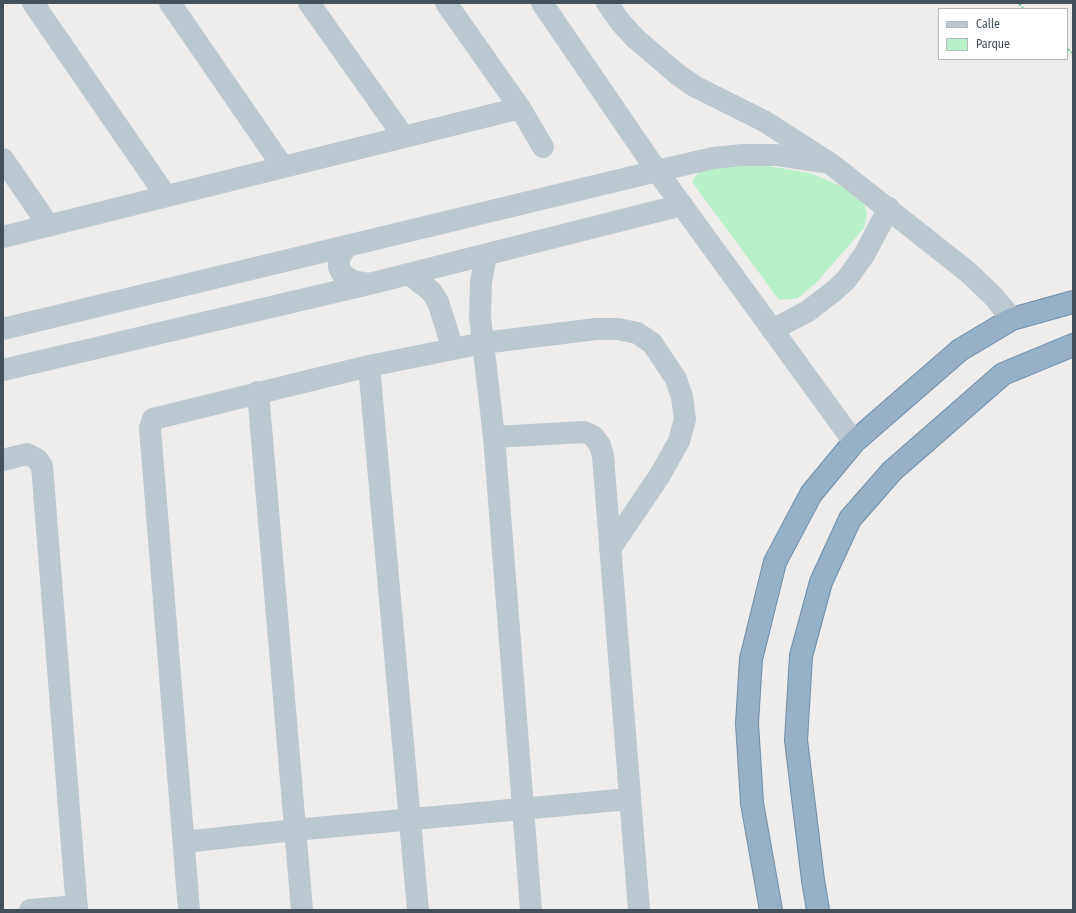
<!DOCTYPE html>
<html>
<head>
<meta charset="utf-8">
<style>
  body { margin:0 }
  #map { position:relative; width:1076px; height:913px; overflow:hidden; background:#efecec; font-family:"Fira Sans Condensed",sans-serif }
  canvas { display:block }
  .frame { position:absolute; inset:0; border:4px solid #44515a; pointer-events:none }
  .legend { position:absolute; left:938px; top:8px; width:130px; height:52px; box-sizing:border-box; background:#fff; border:1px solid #b4b9bd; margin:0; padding:5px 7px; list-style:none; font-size:12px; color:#44515a }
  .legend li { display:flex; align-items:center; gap:8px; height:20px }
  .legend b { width:20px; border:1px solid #b4b9bd }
</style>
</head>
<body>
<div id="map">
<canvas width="1076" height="913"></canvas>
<div class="frame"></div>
<ul class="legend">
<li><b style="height:5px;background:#bcc8d0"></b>Calle</li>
<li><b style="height:11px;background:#b8f0c9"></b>Parque</li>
</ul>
</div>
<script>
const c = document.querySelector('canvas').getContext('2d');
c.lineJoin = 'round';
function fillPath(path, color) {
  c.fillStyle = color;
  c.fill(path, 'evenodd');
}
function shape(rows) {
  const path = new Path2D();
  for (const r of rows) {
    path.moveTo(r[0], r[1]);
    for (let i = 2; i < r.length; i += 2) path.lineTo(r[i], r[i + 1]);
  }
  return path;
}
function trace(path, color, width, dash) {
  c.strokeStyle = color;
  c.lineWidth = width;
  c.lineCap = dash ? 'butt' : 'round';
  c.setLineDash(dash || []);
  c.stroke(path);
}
fillPath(shape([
  [722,166,768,166,810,173,845,188,862,198,867,213,864,228,815,284,798,298,779,300,692,182,699,171]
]), '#b8f0c9');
const trunk = shape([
  [771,910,752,803,747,723,751,659,775,562,811,494,854,442,960,350,1012,319,1073,302],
  [818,910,813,880,796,740,801,656,821,582,850,519,892,471,1003,374,1073,345]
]);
trace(trunk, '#6d8eaa', 24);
trace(shape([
  [1019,3,1023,9],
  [1067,49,1073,53]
]), '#6fcf99', 2.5, [3, 2]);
trace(shape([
  [33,3,166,196],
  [170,3,283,167],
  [309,3,404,137],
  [446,3,520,108,543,147],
  [3,159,49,226],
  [3,237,520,108],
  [347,246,339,258,339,267,343,275,353,281,369,284],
  [486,255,481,282,480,317,494,437,531,910],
  [409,274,431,291,438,302,453,349],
  [3,329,657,171],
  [369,366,418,910],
  [3,370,369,284,682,205],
  [258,392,302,910],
  [494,437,584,432,593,436,600,445,603,456,639,910],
  [3,460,27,454,37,459,42,466,77,910],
  [184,842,295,830,629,799],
  [30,910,77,906],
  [189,910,150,428,153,419,369,366,483,343,596,329,618,329,637,333,652,343,676,379,682,397,685,419,679,441,660,475,610,549]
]), '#bcc8d0', 22);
trace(shape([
  [542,3,657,171,854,442],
  [607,3,621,23,636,39,677,74,694,86,764,121,831,164,968,272,994,297,1012,319],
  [657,171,713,158,743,155,776,155,822,162],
  [772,330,808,311,834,291,846,280,864,255,889,208]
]), '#bcc8d0', 22);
trace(trunk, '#96b0c6', 22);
</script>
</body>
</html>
